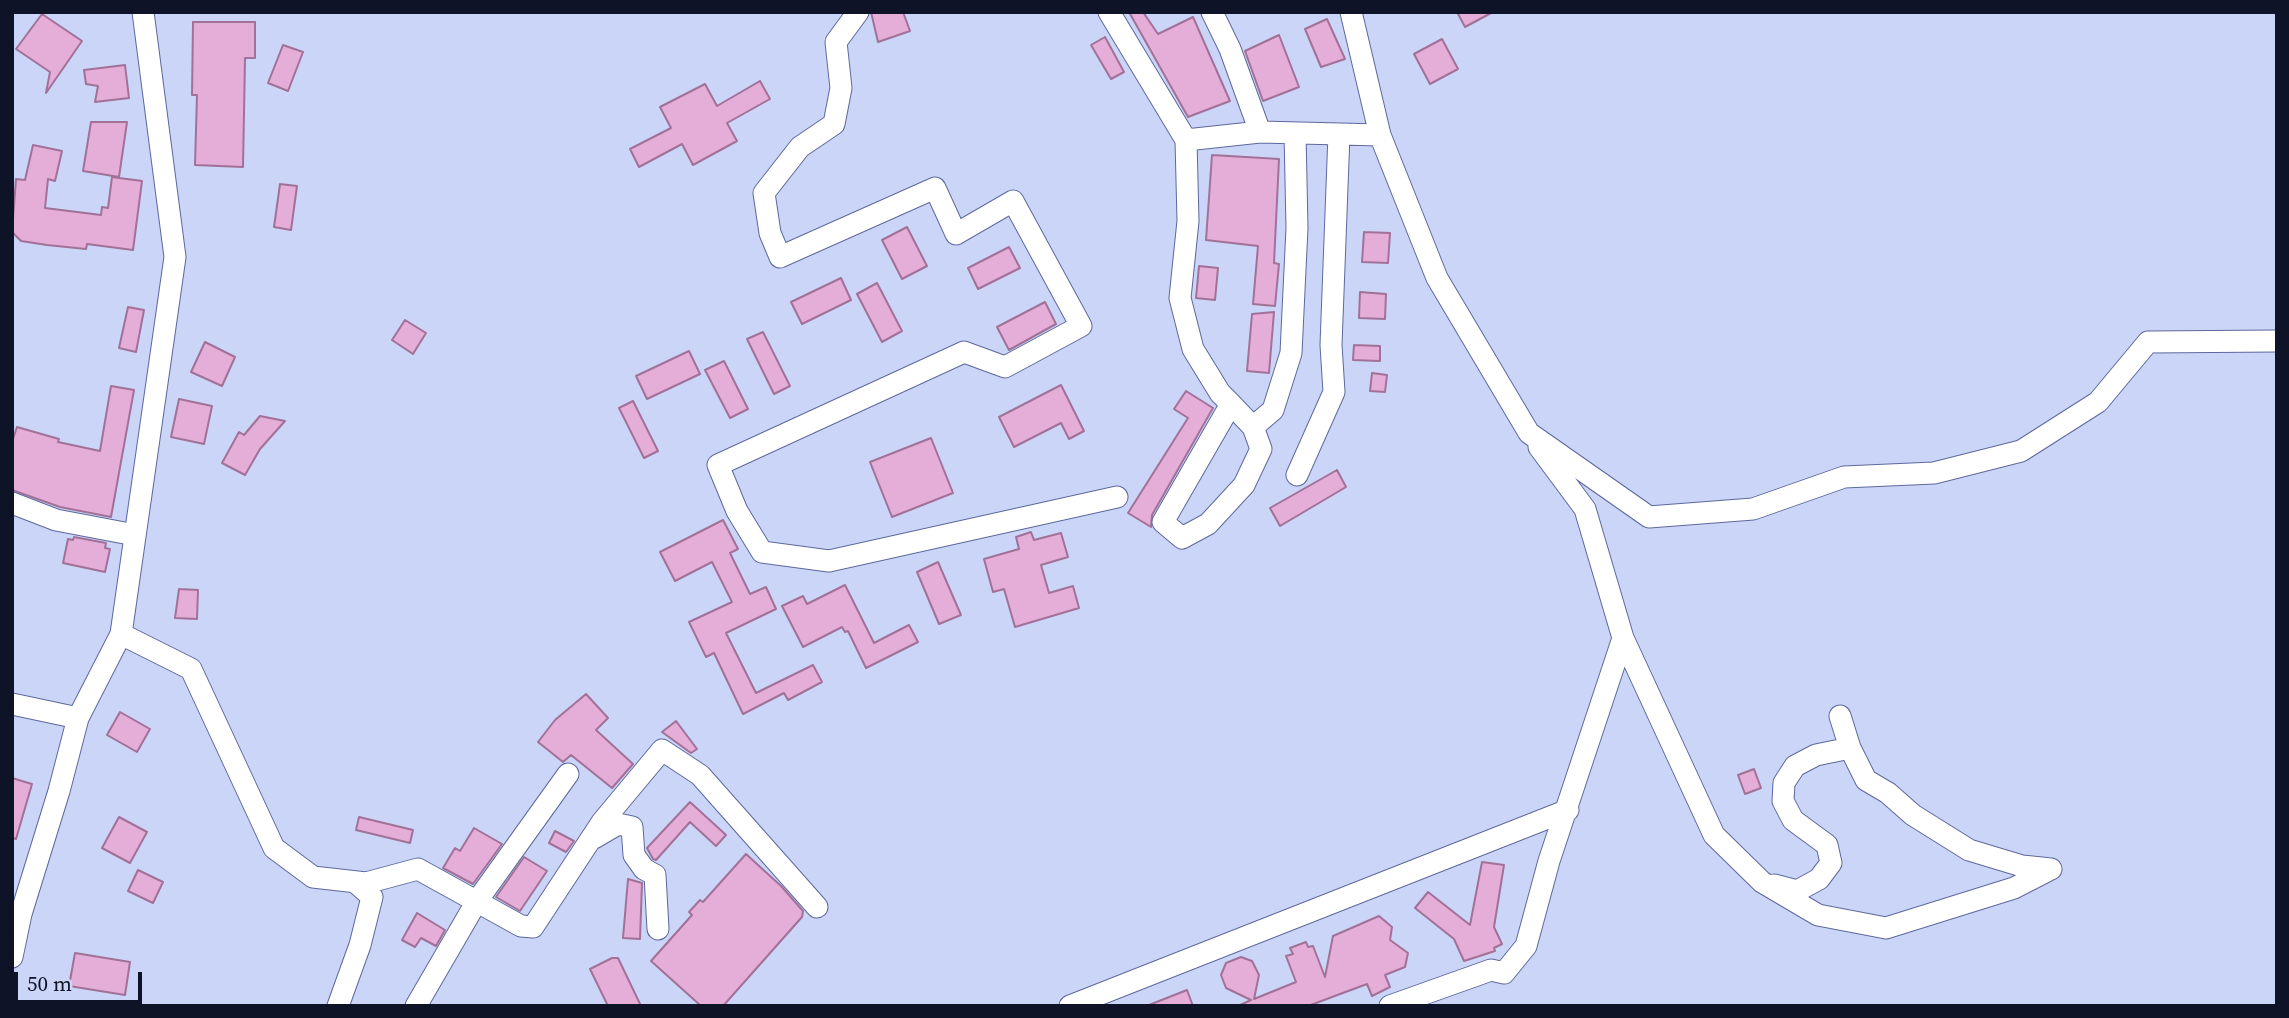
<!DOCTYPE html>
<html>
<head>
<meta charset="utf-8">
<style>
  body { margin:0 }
  #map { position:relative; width:2289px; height:1018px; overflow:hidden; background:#cbd5f8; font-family:"Source Serif 4",serif }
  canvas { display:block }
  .frame { position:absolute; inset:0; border:14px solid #0f1327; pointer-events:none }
  .scale { position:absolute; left:14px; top:972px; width:128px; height:32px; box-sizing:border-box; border:4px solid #0f1327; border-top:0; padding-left:9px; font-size:21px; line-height:24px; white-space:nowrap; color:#0f1327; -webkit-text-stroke:5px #cbd5f8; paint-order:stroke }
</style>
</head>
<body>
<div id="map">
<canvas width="2289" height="1018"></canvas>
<div class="frame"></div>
<div class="scale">50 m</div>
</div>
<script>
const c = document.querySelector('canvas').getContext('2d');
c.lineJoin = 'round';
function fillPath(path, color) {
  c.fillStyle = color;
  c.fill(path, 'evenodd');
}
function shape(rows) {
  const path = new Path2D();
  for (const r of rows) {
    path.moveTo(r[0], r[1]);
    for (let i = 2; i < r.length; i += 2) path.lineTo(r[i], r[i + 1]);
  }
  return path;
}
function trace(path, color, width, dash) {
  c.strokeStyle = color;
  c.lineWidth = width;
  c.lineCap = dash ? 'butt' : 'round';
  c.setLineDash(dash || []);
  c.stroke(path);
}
const building = shape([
  [871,12,903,12,910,31,878,42,871,12],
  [1129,12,1143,12,1158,34,1193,17,1230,101,1188,117,1129,12],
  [1457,12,1493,12,1465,27,1457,12],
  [42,14,82,41,46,93,50,72,16,49,42,14],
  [1327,19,1345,59,1321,67,1305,29,1327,19],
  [193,22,255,22,255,58,245,58,243,167,195,165,197,95,192,95,193,22],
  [1279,35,1299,87,1263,101,1245,51,1279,35],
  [1105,37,1124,72,1111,79,1091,45,1105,37],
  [1442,39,1458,69,1430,84,1414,54,1442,39],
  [283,45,303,52,288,91,268,83,283,45],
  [125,65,129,98,95,102,98,86,86,84,84,70,125,65],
  [760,81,770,99,727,123,737,141,693,165,682,144,639,167,630,149,671,128,660,107,705,84,717,106,760,81],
  [91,122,127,122,119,177,83,171,91,122],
  [33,145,62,151,55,181,48,179,45,208,101,215,102,207,108,208,112,177,142,181,133,250,87,244,86,249,47,245,21,241,12,232,16,179,25,180,33,145],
  [1212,155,1279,159,1274,263,1279,264,1275,306,1253,304,1258,246,1206,240,1212,155],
  [280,184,297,186,291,230,274,227,280,184],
  [907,227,927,266,902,279,882,240,907,227],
  [1364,232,1390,233,1388,263,1362,262,1364,232],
  [1009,247,1020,268,978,289,968,268,1009,247],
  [1199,266,1218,268,1215,300,1196,298,1199,266],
  [841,278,851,300,802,324,791,302,841,278],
  [877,283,902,331,882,342,857,294,877,283],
  [1360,292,1386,294,1385,319,1359,318,1360,292],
  [1045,302,1056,324,1009,350,997,327,1045,302],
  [128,307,144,310,136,352,119,348,128,307],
  [1274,312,1269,373,1247,371,1252,314,1274,312],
  [405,320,426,333,413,354,392,340,405,320],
  [763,332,790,386,774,394,747,339,763,332],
  [205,342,235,357,222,386,191,372,205,342],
  [1354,345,1380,346,1380,361,1353,360,1354,345],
  [689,351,700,374,647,399,636,376,689,351],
  [724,361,748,409,730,418,705,370,724,361],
  [1372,373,1387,375,1385,392,1370,391,1372,373],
  [1061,385,1084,431,1069,439,1061,423,1014,447,999,417,1061,385],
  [111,386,134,390,111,517,60,507,12,490,12,442,17,427,59,439,58,442,100,451,111,386],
  [1186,391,1213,408,1152,515,1151,527,1128,513,1188,418,1174,409,1186,391],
  [179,399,212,406,204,444,171,437,179,399],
  [633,401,658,451,644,458,619,408,633,401],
  [260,416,285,421,260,449,245,475,222,463,239,432,244,435,260,416],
  [931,438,953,493,892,517,870,462,931,438],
  [1337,470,1346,487,1280,526,1270,508,1337,470],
  [723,520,738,549,730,553,750,594,766,587,776,609,726,633,756,693,813,665,822,682,788,700,784,693,743,714,714,653,706,657,689,622,732,602,712,562,675,581,660,552,723,520],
  [1031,532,1034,540,1061,533,1068,557,1041,565,1049,593,1073,586,1079,608,1015,627,1004,589,993,592,984,559,1019,549,1016,537,1031,532],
  [74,537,106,543,105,548,110,549,105,572,63,563,68,539,73,540,74,537],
  [938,562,961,615,939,624,917,572,938,562],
  [845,585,874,643,909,625,918,642,866,668,848,631,845,632,842,627,803,647,782,606,803,596,807,604,845,585],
  [179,589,198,590,197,619,175,618,179,589],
  [586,694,608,718,596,730,633,764,612,788,571,755,563,762,538,742,555,720,586,694],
  [120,712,150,729,137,752,107,735,120,712],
  [676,721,697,749,691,753,662,732,676,721],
  [1754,769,1761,788,1745,794,1738,775,1754,769],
  [12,778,32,784,16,839,12,838,12,778],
  [690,802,726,835,716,846,690,822,656,860,653,859,647,848,690,802],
  [119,817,147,832,130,863,102,848,119,817],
  [359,817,413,830,410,843,356,830,359,817],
  [474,828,502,844,473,884,443,868,455,848,460,851,474,828],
  [555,831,574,841,566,852,549,843,555,831],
  [746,854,781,886,803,911,802,917,723,1006,701,1006,651,961,692,915,689,912,700,900,703,902,746,854],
  [524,857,547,871,520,911,496,897,524,857],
  [1482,862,1504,865,1494,927,1502,944,1494,948,1495,951,1464,961,1454,939,1415,908,1428,892,1470,925,1482,862],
  [138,870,163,882,153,903,128,891,138,870],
  [628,879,642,883,640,939,623,938,628,879],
  [417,913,445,930,436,946,421,938,415,947,402,940,417,913],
  [1379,916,1392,927,1390,940,1408,953,1405,967,1385,975,1390,987,1372,996,1367,984,1308,1006,1238,1006,1251,1000,1226,988,1221,975,1226,963,1241,957,1252,961,1259,975,1254,999,1296,982,1286,956,1293,954,1290,948,1306,942,1308,947,1313,946,1325,977,1333,936,1379,916],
  [75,953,130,962,125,995,69,986,75,953],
  [612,958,618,958,641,1006,608,1006,590,969,612,958],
  [1187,990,1193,1006,1149,1006,1149,1005,1187,990]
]);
fillPath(building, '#e4aed8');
trace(building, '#a27198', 2);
const minor = shape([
  [858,12,836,42,841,88,834,124,800,147,764,193,770,233,780,257,935,188,956,234,1013,201,1081,326,1005,367,964,352,718,465,737,511,762,552,829,561,1117,497],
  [1109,12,1186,140,1188,221,1180,298,1193,349,1220,393,1231,404,1253,427,1261,449,1244,485,1208,524,1182,538,1163,522,1231,404],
  [1212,12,1230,49,1260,132],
  [1351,12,1380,135,1437,278,1529,433,1649,517,1753,509,1844,477,1934,473,2021,451,2098,402,2148,342,2277,341],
  [1186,140,1260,132,1380,135],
  [1253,427,1273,410,1291,353,1297,228,1295,133],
  [1297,475,1334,392,1331,345,1339,134],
  [12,503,56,520,135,535],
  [121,634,191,669,274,848,313,877,366,883,418,869,521,926,533,927,602,822,662,750,700,775,817,907],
  [1623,638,1714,835,1762,882,1818,915,1886,928,2014,888,2051,869],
  [12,704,78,718],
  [1840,716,1850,748,1866,780,1888,793,1913,815,1969,850,2022,866,2051,869],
  [594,838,618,824,632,827,634,855,644,869,655,875,658,929],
  [1774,885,1797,891,1819,879,1831,863,1827,845,1793,820,1783,801,1784,783,1795,766,1816,755,1850,748],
  [12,957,21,914,59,791,78,718,121,634,175,257,143,12],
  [338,1006,360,945,372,897,355,882],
  [416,1006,477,901,568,774],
  [1070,1006,1568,810],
  [1390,1006,1491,970,1504,973,1526,946,1549,861,1623,638,1585,509,1539,447]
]);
trace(minor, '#5d699d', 23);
trace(minor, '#fff', 21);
</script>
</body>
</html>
